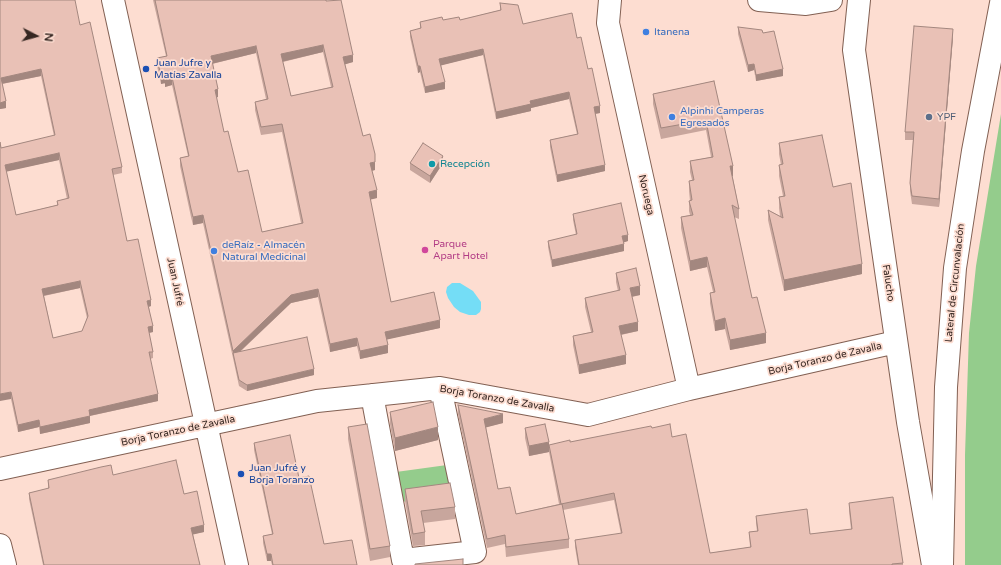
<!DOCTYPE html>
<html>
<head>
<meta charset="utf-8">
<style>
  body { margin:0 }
  #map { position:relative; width:1001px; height:565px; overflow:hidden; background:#fdddd1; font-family:"Varela Round",sans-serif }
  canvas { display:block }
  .north { position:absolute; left:16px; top:16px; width:40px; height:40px; -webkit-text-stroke:3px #fdddd1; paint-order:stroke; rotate:96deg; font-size:11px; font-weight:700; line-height:16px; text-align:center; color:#362722 }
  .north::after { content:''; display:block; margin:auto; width:14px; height:18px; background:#362722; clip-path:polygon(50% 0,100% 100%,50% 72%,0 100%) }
</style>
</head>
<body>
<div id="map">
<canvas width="1001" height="565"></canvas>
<div class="north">N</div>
</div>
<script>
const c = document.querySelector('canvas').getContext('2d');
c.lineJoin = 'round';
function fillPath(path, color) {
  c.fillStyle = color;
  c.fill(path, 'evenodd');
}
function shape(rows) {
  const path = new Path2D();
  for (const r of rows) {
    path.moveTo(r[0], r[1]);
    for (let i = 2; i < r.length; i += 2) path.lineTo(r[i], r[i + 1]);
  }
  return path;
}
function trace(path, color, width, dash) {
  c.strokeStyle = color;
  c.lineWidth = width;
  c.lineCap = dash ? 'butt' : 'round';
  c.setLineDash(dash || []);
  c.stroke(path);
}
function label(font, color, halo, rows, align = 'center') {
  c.font = font + ' "Varela Round",sans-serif';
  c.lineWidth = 3.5;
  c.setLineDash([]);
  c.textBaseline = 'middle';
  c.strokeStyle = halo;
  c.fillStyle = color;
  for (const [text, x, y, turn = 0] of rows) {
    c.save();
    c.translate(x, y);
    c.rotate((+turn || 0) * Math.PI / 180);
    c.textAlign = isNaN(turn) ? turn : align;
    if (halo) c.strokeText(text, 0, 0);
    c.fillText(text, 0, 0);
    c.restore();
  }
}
fillPath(shape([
  [1001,114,1001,565,965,565,965,455,969,333,976,266],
  [447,465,454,495,401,502,396,472]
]), '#94cc8c');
fillPath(shape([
  [452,283,460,283,473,291,481,302,481,309,480,312,476,315,469,315,460,312,454,307,448,298,446,292,447,287]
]), '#74ddf6');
const street = shape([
  [113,0,237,565],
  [610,0,608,23,689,389],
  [759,0,806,4,831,0],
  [859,0,854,50,908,422,933,565],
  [372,395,403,560,475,552,440,388],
  [0,469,317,401,440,388,588,415,689,389,896,342],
  [0,545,5,565]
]);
const secondary = shape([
  [942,565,946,387,955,268,973,151,1001,3]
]);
trace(street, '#826053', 24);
trace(secondary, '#826053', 24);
trace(street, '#fff', 22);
trace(secondary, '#fff', 22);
fillPath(shape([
  [0,0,80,25,122,167,122,173,113,175,127,241,151,306,149,307,153,332,149,333,153,352,153,358,150,359,158,401,90,416,90,423,40,434,39,427,18,432,11,399,1,148,54,136,41,76,2,84,6,108,0,109],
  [59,160,67,199,57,201,57,205,16,215,6,171],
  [80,288,87,318,82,331,53,338,44,296],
  [153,0,326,0,353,62,345,64,363,136,375,170,372,171,377,198,370,199,391,302,440,328,387,339,388,353,360,359,357,346,330,352,318,297,291,303,241,351,314,375,247,391,239,386,233,358,203,223,193,225,191,217,180,166,180,158,188,156,172,85,165,87,165,83,161,84,157,66,157,58,166,56],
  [323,52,331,87,291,96,283,62],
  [256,53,266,99,255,102,255,110,261,135,282,132,301,223,262,232,238,172,224,132,216,97,218,97,212,64],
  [500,3,523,24,577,38,588,69,600,113,595,114,605,171,557,182,550,147,550,140,577,134,569,99,531,108,531,111,496,119,483,55,441,65,445,89,425,93,420,72,418,73,410,37,410,31,420,29,420,22,460,20,500,10],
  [738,27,763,33,783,76,756,81,754,70,748,72,738,34],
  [953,37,939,207,912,204,910,191,910,183,913,140,905,140,905,132],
  [714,81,739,209,739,219,734,217,752,298,766,343,730,350,725,329,715,331,710,303,710,293,713,292,707,267,690,271,681,228,681,217,690,215,689,211,689,201,690,201,689,191,689,181,692,180,690,172,690,161,711,157,706,130,661,139,653,104,653,94],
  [779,143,833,187,862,274,784,291,768,220,768,210,780,216,779,208,779,197,783,196,779,176,779,165,781,165,779,154],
  [410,163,443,163,430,183,410,170],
  [573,214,628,241,623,242,624,251,552,267,548,247,548,241,576,235,573,220],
  [616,273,640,295,632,297,638,331,621,335,626,364,579,374,573,345,573,336,591,332,585,307,585,298,618,291,616,282],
  [458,405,503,423,486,427,498,489,516,514,559,504,549,452,529,456,525,438,525,428,549,445,570,442,652,428,672,437,710,553,750,547,749,532,757,531,756,523,756,516,810,534,851,529,849,511,849,503,903,563,903,565,578,565,575,547,575,540,621,534,614,500,563,510,569,539,569,548,506,557,505,544,487,548,458,414],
  [390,412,438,440,395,451,390,424],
  [348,427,390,546,390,557,370,561,348,439],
  [254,443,299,478,324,544,357,565,272,565,271,561,267,561,263,543,263,536,272,534,254,450],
  [113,475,184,494,204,532,193,534,200,565,43,565,29,499,29,493,48,489,48,480],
  [405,489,455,507,455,519,423,523,425,532,425,545,413,546,405,501]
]), '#c8a69d');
fillPath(shape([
  [953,29,953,37,939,207,939,199],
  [323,45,323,52,281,62,281,54],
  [256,46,256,53,211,64,211,56],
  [483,49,483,55,439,66,439,59],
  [353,55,353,62,343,65,343,57],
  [754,64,754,70,748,72,748,65],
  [418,66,420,66,420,72,418,73],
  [41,69,41,76,1,84,1,78],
  [783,69,783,76,756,81,756,75],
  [165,75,165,83,161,84,161,76],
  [172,77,172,85,165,87,165,79],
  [445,82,445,89,425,93,425,87],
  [218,89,218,97,215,98,215,90],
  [569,92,569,99,531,108,531,111,496,119,496,112,530,101],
  [6,101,6,108,0,109,0,103],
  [600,106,600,113,594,114,594,107],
  [59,153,59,160,5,172,5,165],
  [443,156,443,163,430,183,430,176],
  [375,162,375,170,370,171,370,163],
  [605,165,605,171,557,182,557,175],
  [730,166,733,166,733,176,730,177],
  [377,190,377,198,369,200,369,192],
  [203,215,203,223,193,225,193,217],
  [628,235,628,241,622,243,622,236],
  [624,244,624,251,552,267,552,260],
  [707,257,707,267,690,271,690,261],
  [862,264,862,274,784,291,784,280],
  [80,281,80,288,42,296,42,289],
  [640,286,640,295,630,297,630,288],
  [318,289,318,297,291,303,234,357,233,353,233,359,233,351,291,295],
  [151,300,151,306,147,307,147,301],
  [725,318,725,329,715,331,715,321],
  [440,320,440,328,385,340,385,332],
  [638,322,638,331,619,335,619,326],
  [153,326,153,332,148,333,148,327],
  [766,333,766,343,730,350,730,340],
  [357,338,357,346,330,352,330,344],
  [388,345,388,353,360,359,360,351],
  [626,355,626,364,579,374,579,365],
  [314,369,314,375,247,391,247,385],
  [11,392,11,399,0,401,0,394],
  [158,394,158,401,89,416,89,410],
  [503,414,503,423,484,428,484,419],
  [90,416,90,423,40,434,40,427],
  [39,420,39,427,18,432,18,425],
  [438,427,438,440,395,451,395,438],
  [549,442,549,452,529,456,529,446],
  [204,525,204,532,191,535,191,528],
  [267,554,271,554,271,561,267,561]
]), '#a3877f');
const building = shape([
  [0,0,75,0,80,25,90,22,122,167,112,169,127,241,138,239,151,300,147,301,153,326,148,327,153,352,149,352,158,394,89,410,90,416,40,427,39,420,18,425,11,392,0,394,0,142,1,148,55,135,41,69,1,78,6,101,0,103,0,0],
  [59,153,69,198,57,201,58,205,16,215,5,165,59,153],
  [80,281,88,316,82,331,53,338,42,289,80,281],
  [155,0,326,0,326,1,341,0,353,55,343,57,363,136,370,134,375,154,375,162,370,163,377,190,369,192,391,302,434,292,440,320,385,332,388,345,360,351,357,338,330,344,318,289,291,295,233,351,203,215,193,217,191,209,180,158,189,156,172,77,165,79,165,75,161,76,157,58,167,56,155,0],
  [323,45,333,87,291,96,281,54,323,45],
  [256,46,268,99,255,102,261,127,282,124,303,223,262,232,248,170,238,172,228,131,224,132,215,90,218,89,211,56,256,46],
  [500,3,518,5,523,24,572,13,577,38,581,37,588,69,592,68,600,106,594,107,605,165,557,175,550,140,578,134,569,92,530,101,531,104,496,112,483,49,439,59,445,82,425,87,420,66,418,66,410,31,421,28,420,22,442,17,443,20,459,17,460,20,501,10,500,3],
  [914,26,953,29,939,199,912,196,910,183,914,132,905,132,914,26],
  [738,27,762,30,763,33,774,31,783,69,756,75,754,64,748,65,738,27],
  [714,81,733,166,730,166,739,209,732,205,752,298,757,297,766,333,730,340,725,318,715,321,710,293,715,292,707,257,690,261,681,217,693,215,689,201,692,200,689,181,694,180,690,161,713,157,706,120,661,128,653,94,714,81],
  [822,135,833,187,851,183,862,264,784,280,768,210,783,218,779,197,785,196,779,165,783,164,779,143,822,135],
  [423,143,443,156,430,176,410,163,423,143],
  [621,203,628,235,622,236,624,244,552,260,548,241,577,234,573,214,621,203],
  [636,268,640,286,630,288,638,322,619,326,626,355,579,365,573,336,593,332,585,298,620,290,616,273,636,268],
  [307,337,314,369,247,385,239,380,233,353,307,337],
  [433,402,438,427,395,438,390,412,433,402],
  [458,405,503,414,484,419,498,489,510,487,516,514,562,504,569,539,506,547,505,535,487,539,458,405],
  [367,424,390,546,370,549,348,427,367,424],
  [545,424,549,442,529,446,525,428,545,424],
  [670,424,672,437,686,434,710,553,751,547,749,532,758,531,756,516,807,509,810,534,852,529,849,503,893,497,903,563,892,564,892,565,579,565,575,540,622,533,614,493,561,504,549,445,570,440,570,442,651,426,652,428,670,424],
  [290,435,299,478,309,476,324,544,352,540,357,565,273,565,271,554,267,554,263,536,273,534,254,443,290,435],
  [176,460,184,494,197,491,204,525,191,528,200,565,44,565,29,493,49,488,48,480,101,467,111,465,113,475,176,460],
  [450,483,455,507,421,511,425,532,413,534,405,489,450,483],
  [463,559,463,565,415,565,415,564,463,559]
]);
fillPath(building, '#e9c1b6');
trace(building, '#a3877f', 1);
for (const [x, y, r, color] of [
  [646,32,4,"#3f7fe0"],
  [146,69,4,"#1a4fb4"],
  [672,117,4,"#3f7fe0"],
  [929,117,4,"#5c6f8a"],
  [432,164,4,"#0f9aa8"],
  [425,250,4,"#d1479c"],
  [214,251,4,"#3f7fe0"],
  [241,474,4,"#1a4fb4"]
]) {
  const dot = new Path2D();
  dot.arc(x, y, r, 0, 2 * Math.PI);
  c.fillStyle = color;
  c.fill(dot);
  trace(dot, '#fdddd1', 1.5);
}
label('10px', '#366cbe', '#fdddd1', [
  ["Itanena",654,32],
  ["Alpinhi Camperas",680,111],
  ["Egresados",680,123],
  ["deRaíz - Almacén",222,245],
  ["Natural Medicinal",222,257]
], 'left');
label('10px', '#164399', '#fdddd1', [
  ["Juan Jufre y",154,63],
  ["Matías Zavalla",154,75],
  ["Juan Jufré y",249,468],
  ["Borja Toranzo",249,480]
], 'left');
label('10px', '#4e5e75', '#fdddd1', [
  ["YPF",937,117]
], 'left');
label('10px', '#0d838f', '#fdddd1', [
  ["Recepción",440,164]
], 'left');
label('10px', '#362722', '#fdddd1', [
  ["Noruega",646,195,77],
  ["Juan Jufré",175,282,78],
  ["Falucho",888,283,82],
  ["Lateral de Circunvalación",955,283,-84],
  ["Borja Toranzo de Zavalla",825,359,-13],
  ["Borja Toranzo de Zavalla",497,399,10],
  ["Borja Toranzo de Zavalla",178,431,-12]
]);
label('10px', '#b23c85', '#fdddd1', [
  ["Parque",433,244],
  ["Apart Hotel",433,256]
], 'left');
</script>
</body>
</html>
